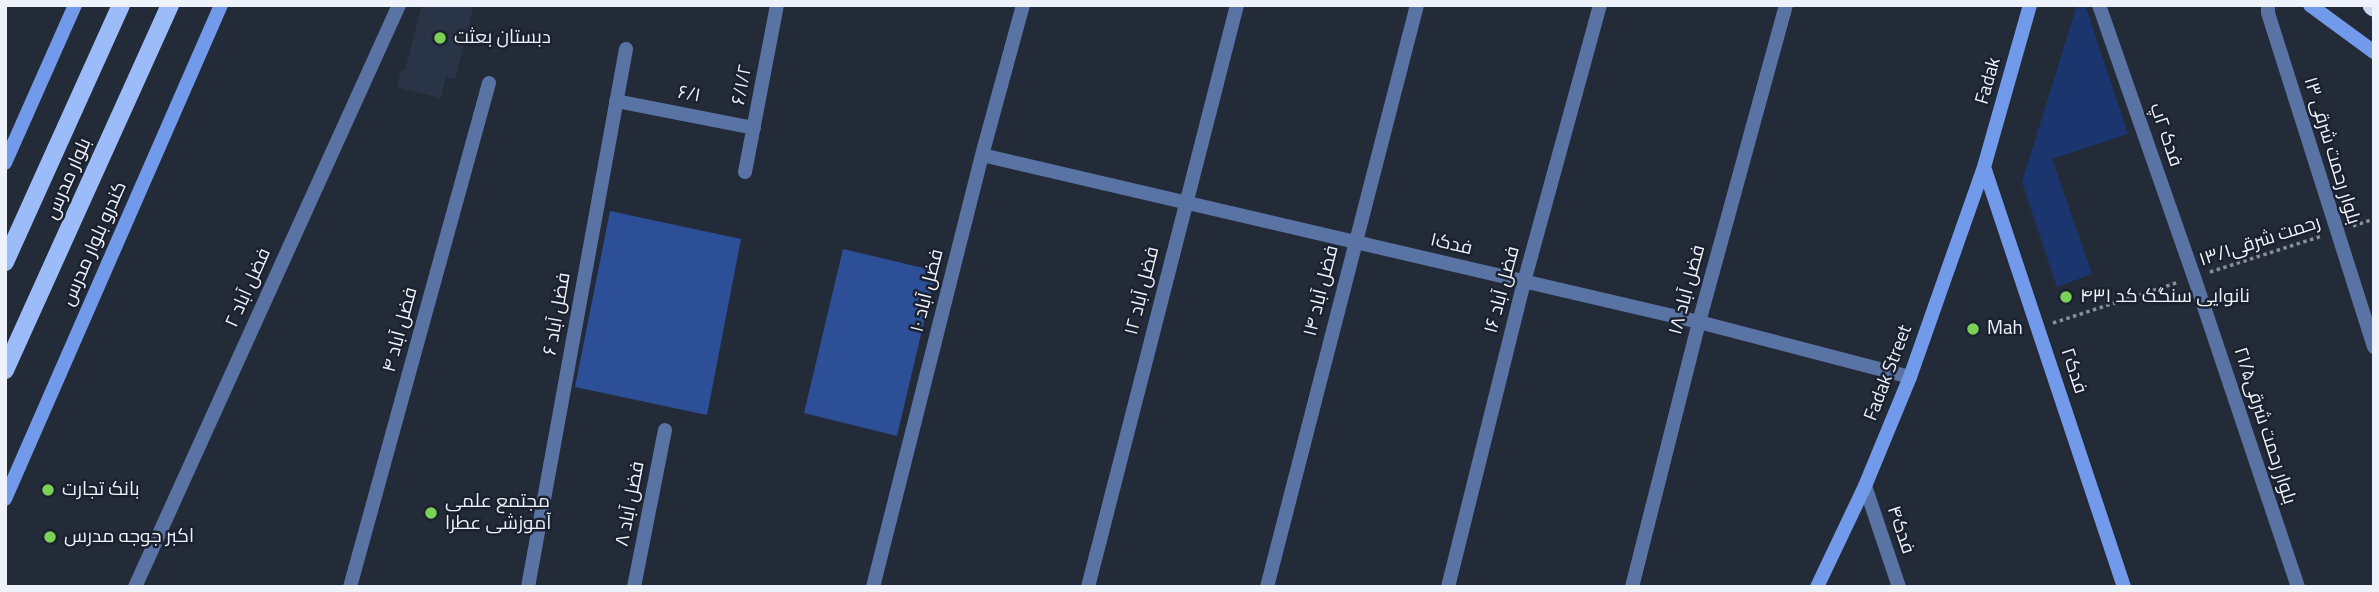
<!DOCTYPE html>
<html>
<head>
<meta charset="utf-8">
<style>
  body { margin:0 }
  #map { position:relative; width:2379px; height:592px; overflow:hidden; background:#242b38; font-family:"Titillium Web",sans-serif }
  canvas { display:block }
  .frame { position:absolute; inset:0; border:7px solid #edf2fb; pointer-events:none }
</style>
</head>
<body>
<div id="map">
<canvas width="2379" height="592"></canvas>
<div class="frame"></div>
</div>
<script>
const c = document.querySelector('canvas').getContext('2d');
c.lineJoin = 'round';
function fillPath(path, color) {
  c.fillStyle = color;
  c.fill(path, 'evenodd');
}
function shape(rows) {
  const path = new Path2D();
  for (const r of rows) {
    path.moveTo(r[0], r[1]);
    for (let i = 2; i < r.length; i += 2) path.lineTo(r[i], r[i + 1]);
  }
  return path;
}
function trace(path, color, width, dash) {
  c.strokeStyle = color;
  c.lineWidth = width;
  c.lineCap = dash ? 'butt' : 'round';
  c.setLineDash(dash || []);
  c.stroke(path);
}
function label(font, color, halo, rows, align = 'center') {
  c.font = font + ' "Titillium Web",Cairo,sans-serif';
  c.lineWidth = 5;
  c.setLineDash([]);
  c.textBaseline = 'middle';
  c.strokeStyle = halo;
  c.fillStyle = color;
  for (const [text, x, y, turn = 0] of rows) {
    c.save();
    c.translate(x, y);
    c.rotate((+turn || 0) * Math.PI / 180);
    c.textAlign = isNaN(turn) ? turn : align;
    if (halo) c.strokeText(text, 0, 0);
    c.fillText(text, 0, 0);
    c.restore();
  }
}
fillPath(shape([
  [422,5,474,5,455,79,446,77,441,98,397,87,401,70,405,70]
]), '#2a3447');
fillPath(shape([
  [2077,5,2085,5,2128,134,2052,159,2092,274,2057,287,2022,182]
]), '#1b366e');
fillPath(shape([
  [610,211,741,239,707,415,575,387],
  [843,249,936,271,897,436,804,413]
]), '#2c4f98');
trace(shape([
  [2353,226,2374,219],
  [2210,272,2322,236],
  [2053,323,2179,282]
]), '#898f9a', 3.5, [3.5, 3.5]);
trace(shape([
  [2099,5,2194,277,2298,587],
  [2268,5,2268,13,2374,347],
  [616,101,754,128],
  [982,155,1699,322,1910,377],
  [745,172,777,5],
  [1865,486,1899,587],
  [135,587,399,5],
  [350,587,489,83],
  [528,587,626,49],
  [634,587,665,430],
  [873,587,982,155,1023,5],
  [1088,587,1237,5],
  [1267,587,1417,5],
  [1448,587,1524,282,1600,5],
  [1632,587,1699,322,1786,5]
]), '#5973a5', 14);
trace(shape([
  [2310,5,2374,52],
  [5,163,75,5],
  [1984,167,2124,587],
  [5,499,221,5],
  [1817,587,1865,486,1910,377,1984,167,2030,5]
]), '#719aea', 14);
trace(shape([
  [5,262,121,5],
  [5,370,170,5]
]), '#9bbbf9', 18);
trace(shape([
  [2373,5,2374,6]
]), '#cbd8f1', 21);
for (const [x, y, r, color] of [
  [440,38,7,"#7bd155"],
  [2066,297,7,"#7bd155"],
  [1973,329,7,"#7bd155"],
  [48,490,7,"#7bd155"],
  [431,513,7,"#7bd155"],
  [50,537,7,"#7bd155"]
]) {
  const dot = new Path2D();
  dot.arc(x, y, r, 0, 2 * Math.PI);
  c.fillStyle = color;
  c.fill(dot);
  trace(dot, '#1b212e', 2.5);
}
label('19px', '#edf2fb', '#1b212e', [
  ["دبستان بعثت",454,38],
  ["نانوایی سنگک کد ۴۳۱",2080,297],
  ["Mah",1987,329],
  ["بانک تجارت",62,490],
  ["مجتمع علمی",445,502],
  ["آموزشی عطرا",445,524],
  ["اکبر جوجه مدرس",64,537]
], 'left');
label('19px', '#edf2fb', '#1b212e', [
  ["Fadak",1989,81,-74],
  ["۶/۱/۲",743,85,-79],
  ["۶/۱",689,95,11],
  ["فدک ۲پ",2165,135,71],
  ["بلوار رحمت شرقی ۱۳",2331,151,73],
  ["بلوار مدرس",69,179,-66],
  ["رحمت شرقی۱۳/۱",2260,242,-18],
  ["کندرو بلوار مدرس",95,244,-66],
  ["فدک۱",1451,245,13],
  ["فضل آباد ۲",249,288,-66],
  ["فضل آباد ۱۶",1503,290,-75],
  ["فضل آباد ۱۸",1688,290,-75],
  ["فضل آباد ۱۰",928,291,-76],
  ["فضل آباد ۱۲",1143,291,-76],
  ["فضل آباد ۱۴",1322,291,-76],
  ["فضل آباد ۶",558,314,-80],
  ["فضل آباد ۴",401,330,-75],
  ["فدک۲",2073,371,72],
  ["Fadak Street",1889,373,-69],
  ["بلوار رحمت شرقی۲۱/۵",2264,426,72],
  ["فضل آباد ۸",631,504,-79],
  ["فدک۴",1900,530,71]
]);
</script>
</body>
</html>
